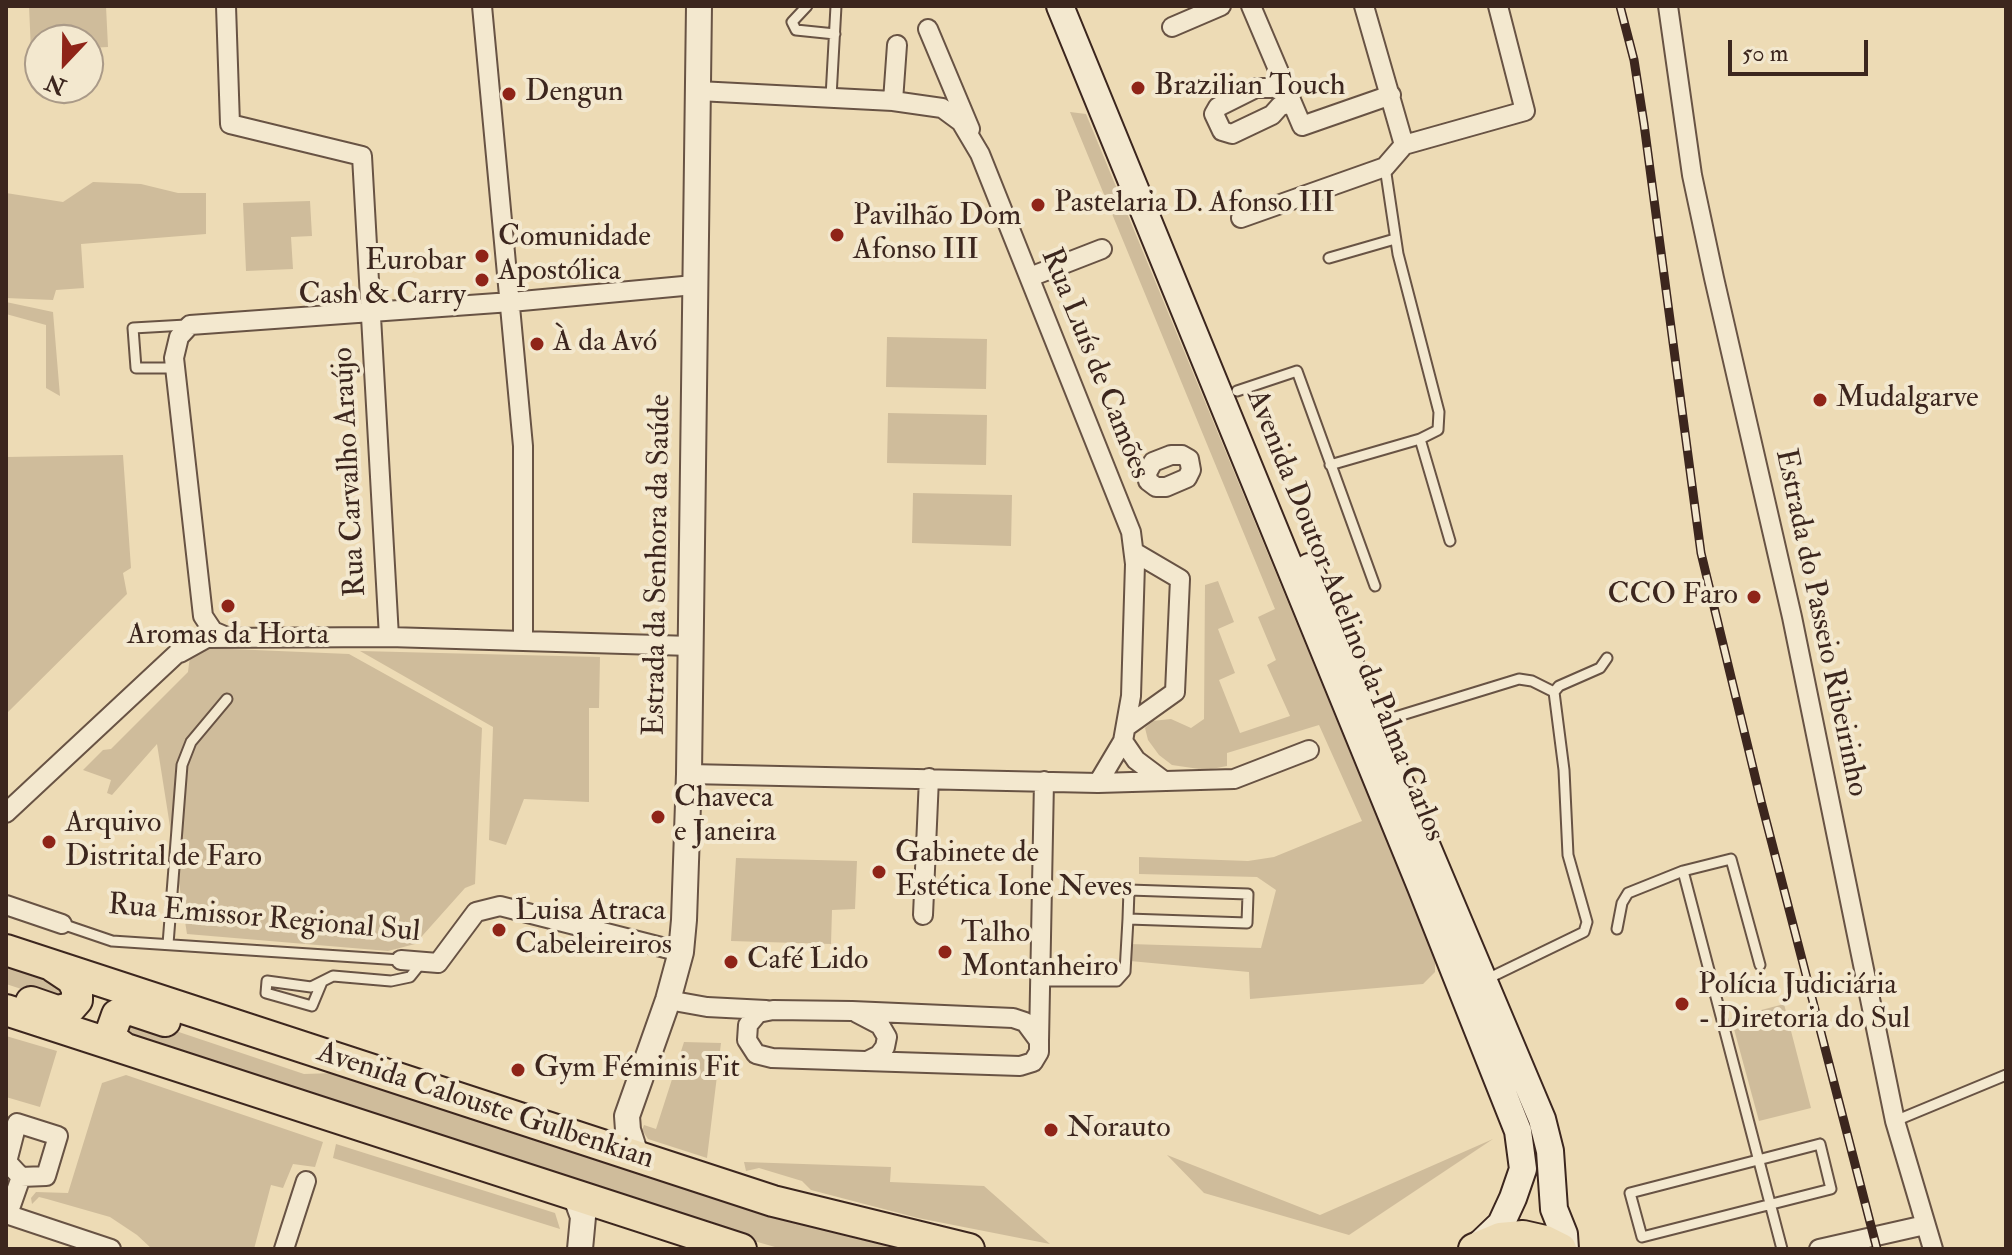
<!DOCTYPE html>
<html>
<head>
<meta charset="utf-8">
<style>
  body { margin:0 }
  #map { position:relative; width:2012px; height:1255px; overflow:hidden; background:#eddbb5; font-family:"IM FELL Double Pica",serif }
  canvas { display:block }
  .frame { position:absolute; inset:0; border:8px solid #3c261e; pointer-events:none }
  .north { position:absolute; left:24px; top:24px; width:80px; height:80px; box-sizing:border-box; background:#f3e8cf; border:2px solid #aa9a88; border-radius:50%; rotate:202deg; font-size:22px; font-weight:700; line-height:32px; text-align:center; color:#3c261e }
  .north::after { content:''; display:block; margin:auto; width:28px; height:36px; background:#8f2418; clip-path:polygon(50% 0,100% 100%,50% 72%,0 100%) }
  .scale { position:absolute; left:1728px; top:40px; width:140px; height:36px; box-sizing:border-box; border:4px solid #3c261e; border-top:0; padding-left:10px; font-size:24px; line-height:28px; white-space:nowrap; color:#3c261e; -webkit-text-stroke:6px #f3e8cf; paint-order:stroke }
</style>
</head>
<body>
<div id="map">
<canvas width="2012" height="1255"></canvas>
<div class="frame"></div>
<div class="north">N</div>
<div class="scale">50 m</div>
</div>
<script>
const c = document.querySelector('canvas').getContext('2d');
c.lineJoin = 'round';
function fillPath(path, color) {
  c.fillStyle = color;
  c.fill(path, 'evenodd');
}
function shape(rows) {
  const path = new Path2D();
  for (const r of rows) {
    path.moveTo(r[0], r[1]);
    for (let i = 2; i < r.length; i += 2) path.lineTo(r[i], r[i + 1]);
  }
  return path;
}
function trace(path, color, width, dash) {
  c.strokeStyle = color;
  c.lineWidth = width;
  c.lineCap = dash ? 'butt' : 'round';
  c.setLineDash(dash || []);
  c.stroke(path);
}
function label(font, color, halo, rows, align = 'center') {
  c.font = font + ' "IM FELL Double Pica",serif';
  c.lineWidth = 8;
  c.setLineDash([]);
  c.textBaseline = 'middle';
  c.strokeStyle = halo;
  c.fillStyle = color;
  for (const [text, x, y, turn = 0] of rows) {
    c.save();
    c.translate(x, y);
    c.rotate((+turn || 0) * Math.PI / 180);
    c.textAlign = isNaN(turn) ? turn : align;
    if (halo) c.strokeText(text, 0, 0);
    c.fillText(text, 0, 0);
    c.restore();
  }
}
fillPath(shape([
  [29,6,106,6,108,47,88,48,88,40,40,40,40,50,31,51],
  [1070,112,1086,114,1435,958,1435,972,1423,984,1250,999,1249,972,1130,961,1129,944,1261,948,1276,890,1257,877,1139,874,1139,857,1248,861,1274,857,1362,821,1319,725,1227,753,1227,766,1206,770,1172,765,1159,755,1148,740,1145,728,1152,721,1171,719,1191,728,1204,719,1205,585,1218,581,1234,622,1218,629,1235,673,1219,680,1240,733,1290,716,1267,665,1276,660,1258,617,1275,609],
  [93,182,141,184,178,193,206,193,206,234,81,244,84,288,56,290,53,300,6,298,6,193,63,202],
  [310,201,312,236,291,237,293,269,246,271,243,203],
  [6,302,53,312,60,396,46,388,46,325,6,314],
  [887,337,987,339,986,389,886,387],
  [888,413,987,415,986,465,887,463],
  [123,455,131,568,123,573,127,594,6,714,6,457],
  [913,493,1012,495,1011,546,912,543],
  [208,648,349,654,482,728,475,884,465,888,415,944,388,951,187,934,157,744,112,795,107,793,111,780,83,770,103,750,111,749,188,672,190,656],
  [360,651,600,657,599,708,589,708,589,802,524,799,506,845,489,840,493,727],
  [736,858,857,861,855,909,832,910,831,944,731,941],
  [6,963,55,979,65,993,59,999,49,998,6,984],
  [1784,1004,1811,1108,1759,1121,1731,1018],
  [143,1020,304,1074,335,1073,706,1196,797,1223,903,1249,782,1249,754,1241,147,1044,127,1033,130,1025],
  [6,1036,57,1051,40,1107,6,1097],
  [684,1042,721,1043,707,1158,648,1139,642,1130,644,1125,656,1129],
  [126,1075,323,1142,315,1167,293,1164,283,1188,271,1185,254,1249,152,1249,137,1235,110,1217,47,1199,39,1197,32,1204,31,1198,36,1192,68,1193,102,1083],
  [1493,1139,1349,1235,1204,1193,1167,1155,1320,1215],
  [336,1144,555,1213,560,1229,333,1158],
  [744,1162,891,1167,890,1182,984,1186,1050,1244,918,1218,811,1190,802,1181,759,1168,746,1171]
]), '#cfbc9b');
const service = shape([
  [807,6,792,22,796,30,835,34],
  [831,97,836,6],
  [1329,258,1395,239],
  [175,368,136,368,133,328,186,325],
  [1237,391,1297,371,1375,586],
  [1420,439,1450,541],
  [1330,465,1420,439,1438,430,1439,412,1398,254,1385,167],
  [1379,722,1519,679,1532,681,1554,692],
  [1683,871,1731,859,1760,965],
  [62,924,112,941,401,960],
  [1617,929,1622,903,1628,893,1683,871,1782,1249],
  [168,944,182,765,191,742,227,699],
  [1485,980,1584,932,1587,922,1568,855,1564,770,1554,692,1559,686,1600,668,1607,658],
  [1039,981,1117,981,1125,972,1128,919,1247,923,1248,894,1129,890,1128,919],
  [322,982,312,1006,266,993,267,981,311,987,333,976,391,981,410,977,422,962],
  [1895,1121,2006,1075],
  [1820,1144,1831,1189,1642,1237,1630,1193,1820,1144]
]);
const minor = shape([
  [482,6,523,446,523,640],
  [1251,6,1302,126,1391,95],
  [1364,6,1404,145],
  [1668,6,1692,175,1714,278,1792,617,1895,1121,1933,1249],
  [1172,27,1221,6],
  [928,29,970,129],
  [1283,82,1271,88,1256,88,1218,107,1214,114,1222,131,1232,134,1272,115,1280,106,1292,103],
  [698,91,893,101,942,108,961,122,980,154,1131,532,1135,564,1131,696,1123,741,1098,783],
  [893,101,897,45],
  [1241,218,1385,167,1404,145,1525,111,1498,6],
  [1030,277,1102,249],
  [1171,455,1182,455,1189,459,1191,470,1187,478,1166,487,1156,487,1148,481,1147,473,1153,462,1171,455],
  [227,637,213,631,203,616,174,358,179,337,190,325,511,302,694,285],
  [389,637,691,646],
  [180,653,207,638,389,637,362,156,230,124,226,6],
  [1126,727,1175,692,1180,579,1134,552],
  [1123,741,1136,760,1164,781],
  [689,774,1098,783,1234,779,1309,750],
  [6,813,185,646],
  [6,905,62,924],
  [923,915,929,778],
  [401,960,438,963,476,912,500,906,681,952],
  [668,1000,707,1007,766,1010],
  [857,1013,880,1025,887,1037,885,1047,879,1055,867,1061],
  [1039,1041,1025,1022,1013,1018,852,1011,773,1010,758,1013,748,1025,747,1040,756,1054,772,1058,1020,1066,1033,1062,1039,1052,1039,1041,1044,781],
  [6,1214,111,1249],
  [8,1214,21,1177,46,1176,58,1136,17,1123,7,1162,21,1177],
  [284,1249,306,1181],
  [1819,1249,1925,1225]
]);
const tertiary = shape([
  [637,1158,628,1130,627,1116,668,1000,681,952,684,920,689,774,699,6],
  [575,1195,583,1217,580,1249]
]);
const secondary = shape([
  [1060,6,1421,887,1518,1131,1523,1169,1513,1198,1501,1224,1478,1246],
  [1309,567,1542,1119,1550,1151,1554,1209,1564,1234,1565,1249]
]);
const primary = shape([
  [6,950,773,1201,969,1249],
  [31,1002,57,1011,70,1008,77,1000,77,989,72,979,54,967],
  [6,1010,741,1249],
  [124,1048,113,1040,111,1032,117,1015,129,1009,165,1021],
  [1474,1249,1500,1238,1523,1236,1545,1241,1561,1249]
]);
trace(service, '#685344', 13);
trace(minor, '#685344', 22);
trace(tertiary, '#685344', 28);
trace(secondary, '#3c261e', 30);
trace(primary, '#3c261e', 34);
trace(service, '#f3e8cf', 9);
trace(minor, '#f3e8cf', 18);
trace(tertiary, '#f3e8cf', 24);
trace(secondary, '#f3e8cf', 26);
trace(primary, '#eddbb5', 30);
const rail = shape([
  [1620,6,1634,60,1644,124,1701,553,1761,801,1877,1249]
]);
trace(rail, '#3c261e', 9);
trace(rail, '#f3e8cf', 6, [18]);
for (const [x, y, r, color] of [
  [1138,88,8,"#8f2418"],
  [509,94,8,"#8f2418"],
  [1038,205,8,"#8f2418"],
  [837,235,8,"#8f2418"],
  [482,256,8,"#8f2418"],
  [482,280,8,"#8f2418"],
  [537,344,8,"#8f2418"],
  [1820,400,8,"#8f2418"],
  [1754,597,8,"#8f2418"],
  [228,606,8,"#8f2418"],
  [658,817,8,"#8f2418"],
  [49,842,8,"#8f2418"],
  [879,872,8,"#8f2418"],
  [499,930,8,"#8f2418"],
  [945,952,8,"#8f2418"],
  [731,962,8,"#8f2418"],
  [1682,1004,8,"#8f2418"],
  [518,1070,8,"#8f2418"],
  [1051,1130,8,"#8f2418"]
]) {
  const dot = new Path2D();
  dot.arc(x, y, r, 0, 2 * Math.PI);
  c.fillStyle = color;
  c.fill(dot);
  trace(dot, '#f3e8cf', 3);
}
label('30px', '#3c261e', '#f3e8cf', [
  ["Brazilian Touch",1154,88],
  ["Dengun",525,94],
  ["Pastelaria D. Afonso III",1054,205],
  ["Pavilhão Dom",853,218],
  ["Afonso III",853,252],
  ["Comunidade",498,239],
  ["Apostólica",498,273],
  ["Eurobar",466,263,"right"],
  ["Cash & Carry",466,297,"right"],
  ["À da Avó",553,344],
  ["Mudalgarve",1836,400],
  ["CCO Faro",1738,597,"right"],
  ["Aromas da Horta",228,637,"center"],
  ["Chaveca",674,800],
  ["e Janeira",674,834],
  ["Arquivo",65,825],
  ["Distrital de Faro",65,859],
  ["Gabinete de",895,855],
  ["Estética Ione Neves",895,889],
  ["Luisa Atraca",515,913],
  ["Cabeleireiros",515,947],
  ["Talho",961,935],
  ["Montanheiro",961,969],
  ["Café Lido",747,962],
  ["Polícia Judiciária",1698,987],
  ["- Diretoria do Sul",1698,1021],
  ["Gym Féminis Fit",534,1070],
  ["Norauto",1067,1130]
], 'left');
label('30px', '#3c261e', '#f3e8cf', [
  ["Rua Luís de Camões",1094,364,68],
  ["Rua Carvalho Araújo",351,472,-93],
  ["Estrada da Senhora da Saúde",659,565,-89],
  ["Avenida Doutor Adelino da Palma Carlos",1344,616,68],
  ["Estrada do Passeio Ribeirinho",1820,623,78],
  ["Rua Emissor Regional Sul",264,920,5],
  ["Avenida Calouste Gulbenkian",485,1107,18]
]);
</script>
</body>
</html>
